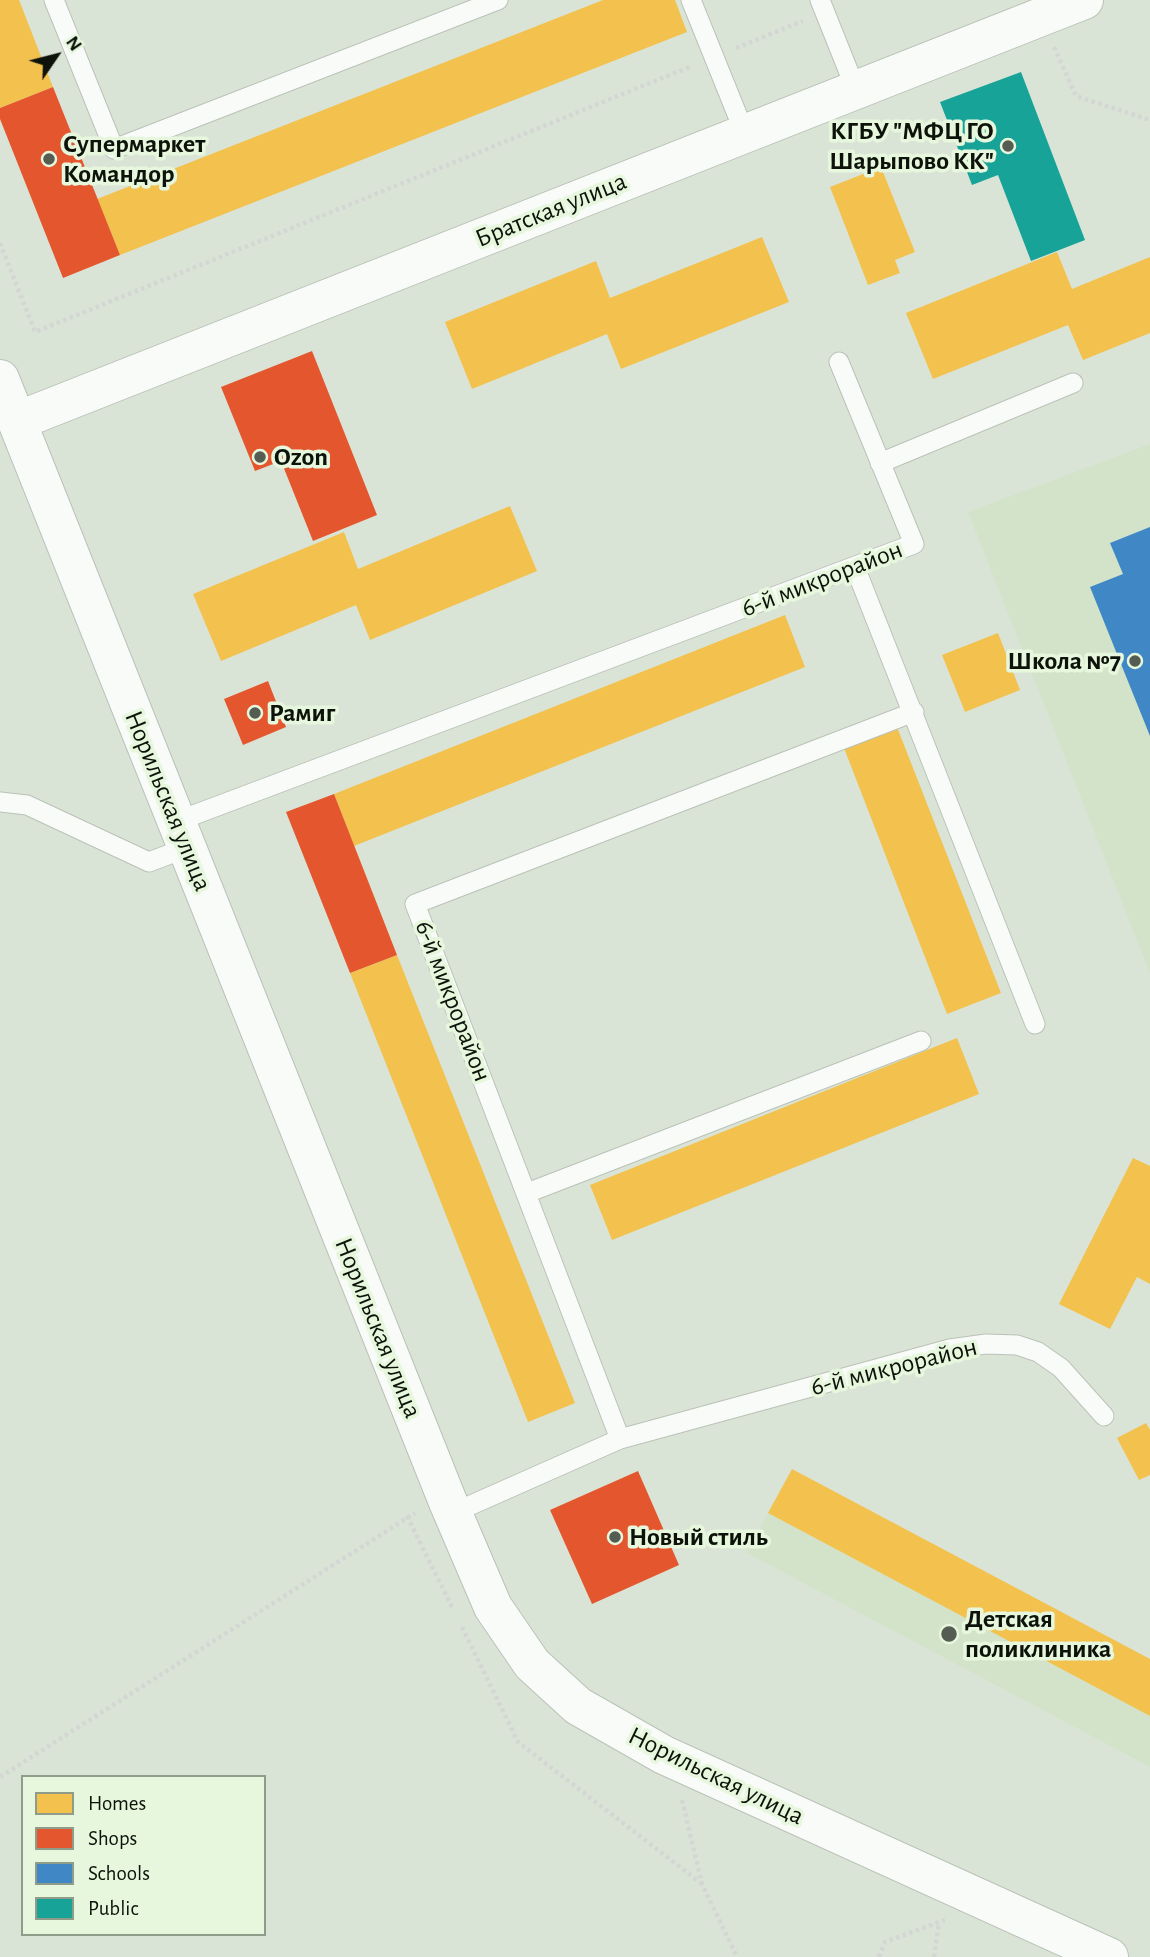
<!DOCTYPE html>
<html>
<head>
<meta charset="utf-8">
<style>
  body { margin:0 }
  #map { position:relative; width:1150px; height:1957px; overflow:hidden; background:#dae4d6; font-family:"Alegreya Sans",sans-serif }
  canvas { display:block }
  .legend { position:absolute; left:21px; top:1775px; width:245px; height:161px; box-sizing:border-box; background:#e6f7dd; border:2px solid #8f9c89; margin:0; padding:9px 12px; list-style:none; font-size:21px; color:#0d130a }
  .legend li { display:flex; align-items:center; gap:14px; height:35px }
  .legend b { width:35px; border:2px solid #8f9c89 }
  .north { position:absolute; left:21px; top:21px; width:70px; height:70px; -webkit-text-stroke:5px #e6f7dd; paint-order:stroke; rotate:55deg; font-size:19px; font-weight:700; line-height:28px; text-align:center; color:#0d130a }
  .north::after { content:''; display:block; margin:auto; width:24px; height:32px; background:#0d130a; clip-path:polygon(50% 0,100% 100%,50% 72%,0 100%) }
</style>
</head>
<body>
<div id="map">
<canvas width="1150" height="1957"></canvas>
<ul class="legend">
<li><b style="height:19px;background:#f2c14e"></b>Homes</li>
<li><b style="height:19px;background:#e4572e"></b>Shops</li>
<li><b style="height:19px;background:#3f88c5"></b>Schools</li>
<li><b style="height:19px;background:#17a398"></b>Public</li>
</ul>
<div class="north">N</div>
</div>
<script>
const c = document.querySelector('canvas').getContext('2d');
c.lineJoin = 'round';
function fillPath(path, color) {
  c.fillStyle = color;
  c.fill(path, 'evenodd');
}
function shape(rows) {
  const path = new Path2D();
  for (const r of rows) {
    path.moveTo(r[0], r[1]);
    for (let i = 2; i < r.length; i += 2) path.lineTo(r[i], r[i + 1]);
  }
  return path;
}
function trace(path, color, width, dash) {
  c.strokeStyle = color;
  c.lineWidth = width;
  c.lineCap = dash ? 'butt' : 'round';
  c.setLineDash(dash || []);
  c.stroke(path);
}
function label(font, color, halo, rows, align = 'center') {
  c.font = font + ' "Alegreya Sans",sans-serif';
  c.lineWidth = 7;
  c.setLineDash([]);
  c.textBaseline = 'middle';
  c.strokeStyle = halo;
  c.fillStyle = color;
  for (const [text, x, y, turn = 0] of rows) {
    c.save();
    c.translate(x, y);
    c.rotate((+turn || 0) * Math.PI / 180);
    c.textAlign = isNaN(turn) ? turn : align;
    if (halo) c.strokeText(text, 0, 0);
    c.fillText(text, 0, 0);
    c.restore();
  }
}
fillPath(shape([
  [1150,444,1150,973,968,512],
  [768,1513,1150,1716,1150,1767,747,1553]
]), '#d2e3ca');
fillPath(shape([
  [0,0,19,0,53,87,0,108],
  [603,0,675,0,687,32,120,255,97,199],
  [881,167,915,252,895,260,900,273,868,285,830,187],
  [762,237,789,302,621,369,607,334,472,389,445,322,596,261,610,298],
  [1057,252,1072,289,1150,257,1150,333,1083,360,1068,325,933,379,906,313],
  [510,506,537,571,370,640,356,605,221,661,193,594,344,532,358,569],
  [785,615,805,667,354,846,334,794],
  [998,633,1020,690,965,712,942,655],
  [897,727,1001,993,947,1014,844,748],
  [397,955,575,1403,528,1422,350,973],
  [957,1038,979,1094,612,1240,590,1185],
  [1133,1158,1150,1166,1150,1284,1137,1277,1110,1329,1059,1304],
  [1146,1423,1150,1430,1150,1475,1139,1480,1117,1438],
  [792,1469,1150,1659,1150,1716,768,1513]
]), '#f2c14e');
fillPath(shape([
  [53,87,120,255,63,278,0,119,0,108],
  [312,351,377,515,313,541,281,461,255,471,221,387],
  [268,681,286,727,243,745,224,699],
  [334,794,397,955,350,973,286,812],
  [638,1471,679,1565,592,1604,550,1510]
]), '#e4572e');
fillPath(shape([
  [1150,527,1150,736,1090,587,1123,574,1110,543]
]), '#3f88c5');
fillPath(shape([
  [1021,72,1085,240,1031,261,998,175,972,185,940,102]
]), '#17a398');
const lane = shape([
  [54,0,114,149,498,0],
  [691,0,745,134],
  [820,0,856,90],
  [880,463,1073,383],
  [855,567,1035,1024],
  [0,802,27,805,149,862,186,848],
  [175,822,914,544,839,362],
  [527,1193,921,1041],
  [620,1439,950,1349,986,1344,1017,1345,1038,1352,1061,1368,1104,1416],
  [453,1513,620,1439,415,904,914,712]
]);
const street = shape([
  [0,379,448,1502,493,1607,532,1664,578,1706,664,1755,1109,1957],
  [17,421,1084,0]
]);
trace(lane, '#bac2b7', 21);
trace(street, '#bac2b7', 40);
trace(shape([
  [1054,47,1076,96,1150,120],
  [736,48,803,21],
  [0,243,35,332,692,66],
  [407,1516,452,1607],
  [462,1627,518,1742,702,1884],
  [0,1777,415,1513],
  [682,1800,702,1884,737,1957],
  [879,1957,885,1942,945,1920],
  [934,1957,939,1923]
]), '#d3d6d3', 4.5, [3.5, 3.5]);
trace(lane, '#f9fbf9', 19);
trace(street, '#f9fbf9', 38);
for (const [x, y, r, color] of [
  [1008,146,7,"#555c51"],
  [49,159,7,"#555c51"],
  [260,457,7,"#555c51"],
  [1135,661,7,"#555c51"],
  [255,713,7,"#555c51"],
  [615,1537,7,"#555c51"],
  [949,1634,9,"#555c51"]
]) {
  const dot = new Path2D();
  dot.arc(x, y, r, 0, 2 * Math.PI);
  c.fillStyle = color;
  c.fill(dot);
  trace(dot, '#e6f7dd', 2.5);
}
label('bold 26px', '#0d130a', '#e6f7dd', [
  ["КГБУ \"МФЦ ГО",994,131,"right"],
  ["Шарыпово КК\"",994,161,"right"],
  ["Супермаркет",63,144],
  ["Командор",63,174],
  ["Ozon",274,457],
  ["Школа №7",1121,661,"right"],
  ["Рамиг",269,713],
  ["Новый стиль",629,1537],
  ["Детская",965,1619],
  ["поликлиника",965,1649]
], 'left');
label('26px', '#0d130a', '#e6f7dd', [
  ["Братская улица",551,210,-22],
  ["6-й микрорайон",822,579,-21],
  ["Норильская улица",168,801,68],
  ["6-й микрорайон",453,1001,69],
  ["Норильская улица",378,1328,68],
  ["6-й микрорайон",894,1367,-14],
  ["Норильская улица",716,1776,26]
]);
</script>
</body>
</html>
